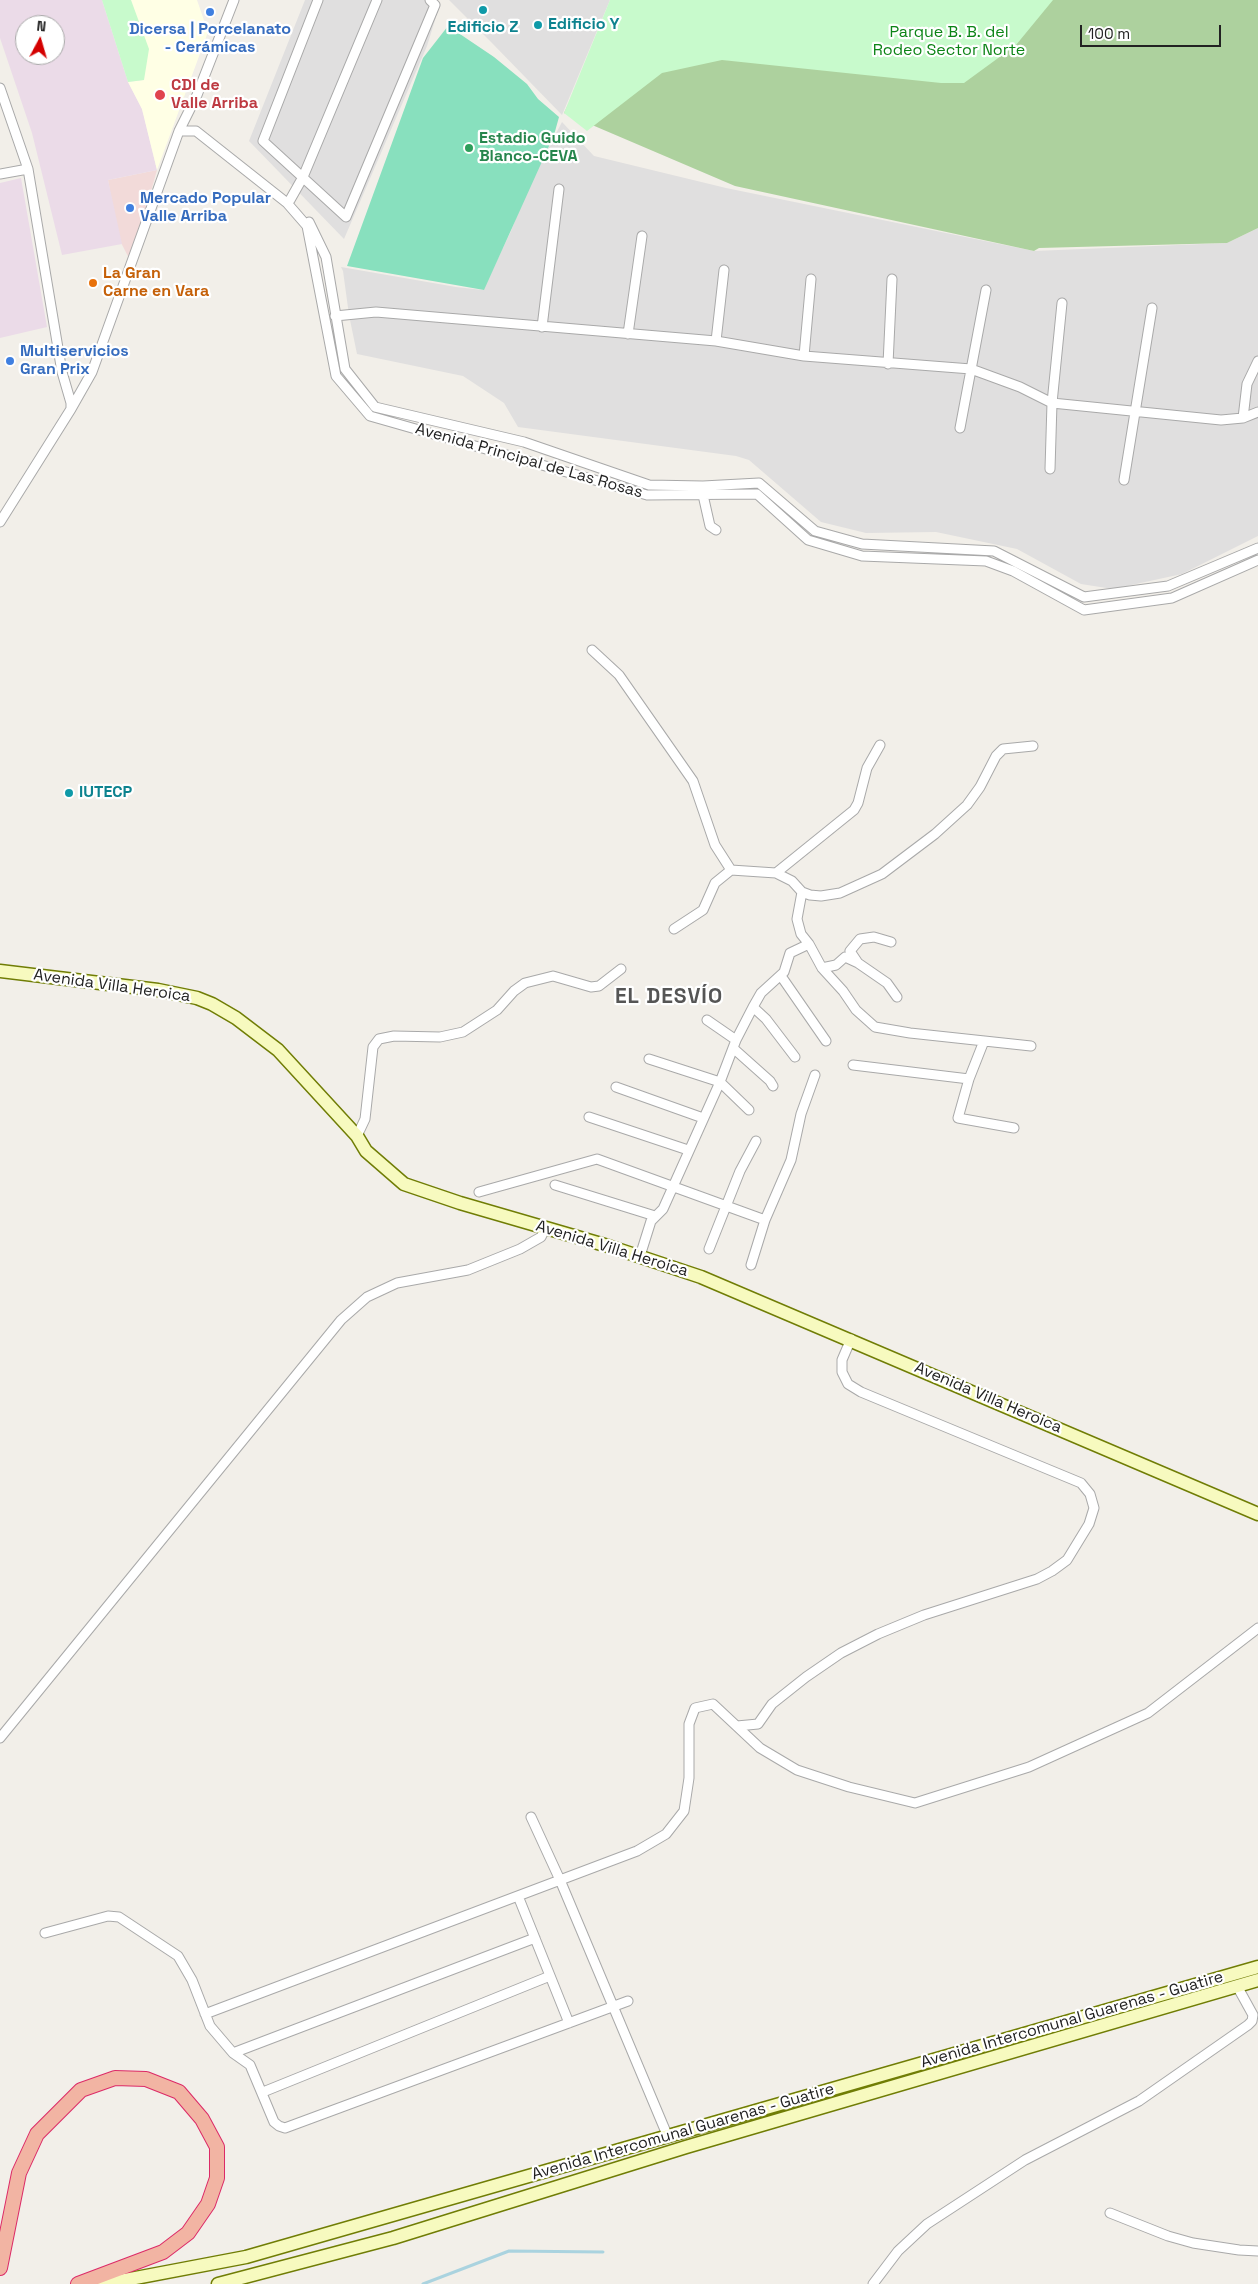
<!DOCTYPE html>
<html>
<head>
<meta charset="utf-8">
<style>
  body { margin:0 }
  #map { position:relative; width:1258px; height:2284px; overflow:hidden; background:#f2efe9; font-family:"Space Grotesk",sans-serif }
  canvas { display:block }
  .north { position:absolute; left:15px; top:15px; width:50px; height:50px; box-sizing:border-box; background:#fff; border:1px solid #a7a7a7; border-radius:50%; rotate:6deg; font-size:14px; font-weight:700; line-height:20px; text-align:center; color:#222 }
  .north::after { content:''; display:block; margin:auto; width:18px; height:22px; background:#d40000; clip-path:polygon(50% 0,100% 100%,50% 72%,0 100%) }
  .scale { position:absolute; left:1080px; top:25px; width:141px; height:22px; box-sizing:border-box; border:2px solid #222; border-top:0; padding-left:6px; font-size:15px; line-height:18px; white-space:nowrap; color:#222; -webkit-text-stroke:4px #fff; paint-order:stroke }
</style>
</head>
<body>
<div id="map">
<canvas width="1258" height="2284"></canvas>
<div class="north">N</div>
<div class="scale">100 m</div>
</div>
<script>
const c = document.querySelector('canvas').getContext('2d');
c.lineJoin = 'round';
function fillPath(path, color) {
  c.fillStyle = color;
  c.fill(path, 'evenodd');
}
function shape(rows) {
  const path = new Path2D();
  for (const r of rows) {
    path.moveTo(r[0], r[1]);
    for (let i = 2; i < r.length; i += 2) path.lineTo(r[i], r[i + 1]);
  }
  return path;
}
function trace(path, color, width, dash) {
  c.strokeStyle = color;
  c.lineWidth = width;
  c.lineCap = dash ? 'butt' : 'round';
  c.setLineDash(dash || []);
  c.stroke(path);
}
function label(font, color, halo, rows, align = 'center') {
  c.font = font + ' "Space Grotesk",sans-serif';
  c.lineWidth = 4.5;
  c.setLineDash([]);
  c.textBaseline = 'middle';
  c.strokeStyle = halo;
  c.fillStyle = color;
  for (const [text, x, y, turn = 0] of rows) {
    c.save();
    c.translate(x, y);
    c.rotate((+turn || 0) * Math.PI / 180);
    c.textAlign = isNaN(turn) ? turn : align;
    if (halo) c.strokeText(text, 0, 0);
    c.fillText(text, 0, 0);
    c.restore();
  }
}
fillPath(shape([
  [305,0,437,0,440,4,427,46,344,239,249,141],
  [449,0,610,0,562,115,492,43],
  [562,122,594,156,726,188,1034,251,1227,243,1258,228,1258,536,1182,574,1113,589,1081,584,1017,549,936,532,866,533,821,522,749,460,736,456,518,427,504,403,463,376,357,354,349,315,343,271,341,267,456,287,483,290,511,231,530,183]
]), '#e0dfdf');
fillPath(shape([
  [157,170,131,262,118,237,108,180]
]), '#f2dad9');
fillPath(shape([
  [0,0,102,0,128,82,142,109,157,170,108,180,122,244,62,255,32,133,0,38],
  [25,25,55,25,55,55,25,55],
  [21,178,47,327,0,338,0,183]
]), '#ebdbe8');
fillPath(shape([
  [131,0,197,0,208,32,157,170,142,109,128,82,144,80]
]), '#ffffe5');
fillPath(shape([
  [620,0,1258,0,1258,228,1227,243,1039,248,1034,251,735,186,564,113]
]), '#add19e');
fillPath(shape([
  [102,0,131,0,149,49,144,80,128,82],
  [610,0,1053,0,1016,45,964,83,941,83,722,60,662,73,587,131,564,113]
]), '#c8facc');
fillPath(shape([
  [448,26,494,57,527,84,538,99,559,117,554,135,484,290,347,266,423,58]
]), '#88e0be');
trace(shape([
  [423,2284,509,2251,603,2252]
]), '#aad3df', 3);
const minor = shape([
  [318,0,263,141,346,217,435,5,430,0],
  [0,88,28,169,62,372,71,403,71,409],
  [179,131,196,131,287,203,307,226,336,376,370,416,647,495,757,494,808,540,862,556,986,561,1013,571,1084,610,1172,598,1258,560],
  [0,174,28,169],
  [290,200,303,177,377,0],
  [309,222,326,257,345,369,375,407,524,442,649,485,703,486,759,483,815,531,862,544,994,551,1084,597,1168,586,1258,548],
  [335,316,376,312,716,341,804,356,971,369,1020,387,1052,403,1221,420,1243,418,1258,412],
  [542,327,559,189],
  [628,334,642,236],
  [716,341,724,270],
  [804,356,811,279],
  [888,364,892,279],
  [1243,418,1247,384,1258,361],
  [960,428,986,290],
  [1050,469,1052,403,1062,303],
  [1124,480,1152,308],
  [703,495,710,526,716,530],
  [0,522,71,409,92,372,179,131,197,95,234,0],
  [592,650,619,675,693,781,715,845,731,870,776,873,792,881,802,892,810,895,821,896,840,893,882,874,935,834,967,805,980,787,996,756,1003,749,1033,746],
  [776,873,854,810,858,803,867,768,880,745],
  [802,892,797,919,801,934,809,944,822,968,843,991,856,1010,875,1027,910,1033,1031,1046],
  [674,929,703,910,715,883,731,870],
  [858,963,887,983,897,997],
  [822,968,836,965,845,957,858,963,850,951,860,939,874,937,891,942],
  [781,976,826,1041],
  [753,1007,766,1019,795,1057],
  [707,1020,736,1040],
  [984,1041,969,1079,958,1118,1014,1128],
  [733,1048,770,1081,773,1086],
  [649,1059,720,1082,749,1110],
  [853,1065,969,1079],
  [616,1087,703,1118],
  [589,1117,688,1150],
  [357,1136,365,1119,373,1047,379,1039,394,1036,440,1037,463,1032,497,1010,514,991,525,983,553,976,591,987,599,986,621,969],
  [555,1185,655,1216],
  [479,1192,597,1159,765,1220],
  [709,1249,740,1171,756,1141],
  [640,1256,651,1221,663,1209,720,1082,736,1040,753,1007,761,993,784,972,790,953,809,944],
  [751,1265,765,1220,791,1160,801,1114,815,1075],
  [737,1726,758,1724,772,1704,806,1677,841,1653,878,1634,924,1615,1037,1579,1052,1571,1067,1560,1089,1524,1094,1508,1090,1494,1081,1483,861,1392,848,1384,842,1372,842,1360,851,1339],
  [0,1738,341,1320,367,1297,397,1283,468,1270,520,1249,541,1237,545,1229],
  [531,1817,560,1880,668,2137],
  [518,1896,569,2023],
  [45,1933,108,1916,119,1917,178,1956,192,1980,210,2026,233,2053,250,2065,274,2122,279,2126,285,2128,628,2001],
  [205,2014,637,1851,666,1834,684,1811,689,1778,689,1724,695,1708,713,1704,760,1748,797,1770,849,1787,915,1803,1029,1767,1148,1713,1258,1628],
  [233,2053,535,1938],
  [263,2092,550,1976],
  [1110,2213,1168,2236,1193,2243,1239,2250,1258,2251],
  [873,2284,898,2251,927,2224,1025,2160,1139,2101,1248,2025,1252,2021,1253,2015,1237,1986]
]);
const secondary = shape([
  [0,971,158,990,197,998,212,1004,236,1018,278,1050,357,1136,366,1151,404,1184,460,1203,608,1246,701,1277,1258,1514],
  [104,2284,246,2257,1258,1967],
  [218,2284,393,2238,686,2147,1258,1980]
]);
const trunk = shape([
  [0,2268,19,2173,37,2134,81,2090,115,2078,146,2079,179,2092,202,2119,217,2147,217,2178,208,2204,188,2233,163,2252,78,2284]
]);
trace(minor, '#a9a9a9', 11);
trace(secondary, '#707d05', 15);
trace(trunk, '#dc2a67', 16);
trace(minor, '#fff', 9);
trace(secondary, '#f7fabf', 12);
trace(trunk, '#f2b4a3', 14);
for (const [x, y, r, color] of [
  [483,10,5,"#0f9aa8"],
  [210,12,5,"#3f7fe0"],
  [538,25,5,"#0f9aa8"],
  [160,95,6,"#e0444e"],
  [469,148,5,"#2e9e5b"],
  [130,208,5,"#3f7fe0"],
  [93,283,5,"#e8710a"],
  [10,361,5,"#3f7fe0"],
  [69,793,5,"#0f9aa8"]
]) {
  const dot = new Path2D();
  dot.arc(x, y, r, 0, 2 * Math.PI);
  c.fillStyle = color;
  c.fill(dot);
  trace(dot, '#fff', 2);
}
label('bold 16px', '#0d838f', '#fff', [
  ["Edificio Y",548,25],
  ["Edificio Z",483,28,"center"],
  ["IUTECP",79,793]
], 'left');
label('bold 16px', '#366cbe', '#fff', [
  ["Dicersa | Porcelanato",210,30,"center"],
  ["- Cerámicas",210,48,"center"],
  ["Mercado Popular",140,199],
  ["Valle Arriba",140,217],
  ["Multiservicios",20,352],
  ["Gran Prix",20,370]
], 'left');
label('16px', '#0c8416', '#fff', [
  ["Parque B. B. del",949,33],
  ["Rodeo Sector Norte",949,51]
]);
label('bold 16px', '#be3a42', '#fff', [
  ["CDI de",171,86],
  ["Valle Arriba",171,104]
], 'left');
label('bold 16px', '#27864d', '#fff', [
  ["Estadio Guido",479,139],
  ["Blanco-CEVA",479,157]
], 'left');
label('bold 16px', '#c56008', '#fff', [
  ["La Gran",103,274],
  ["Carne en Vara",103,292]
], 'left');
label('16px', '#222', '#fff', [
  ["Avenida Principal de Las Rosas",529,461,16],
  ["Avenida Villa Heroica",112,986,8],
  ["Avenida Villa Heroica",612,1249,17],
  ["Avenida Villa Heroica",988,1398,23],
  ["Avenida Intercomunal Guarenas - Guatire",1072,2020,-16],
  ["Avenida Intercomunal Guarenas - Guatire",683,2132,-16]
]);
c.letterSpacing = '1px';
label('bold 21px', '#555', '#fff', [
  ["EL DESVÍO",669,997]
]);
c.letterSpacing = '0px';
</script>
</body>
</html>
